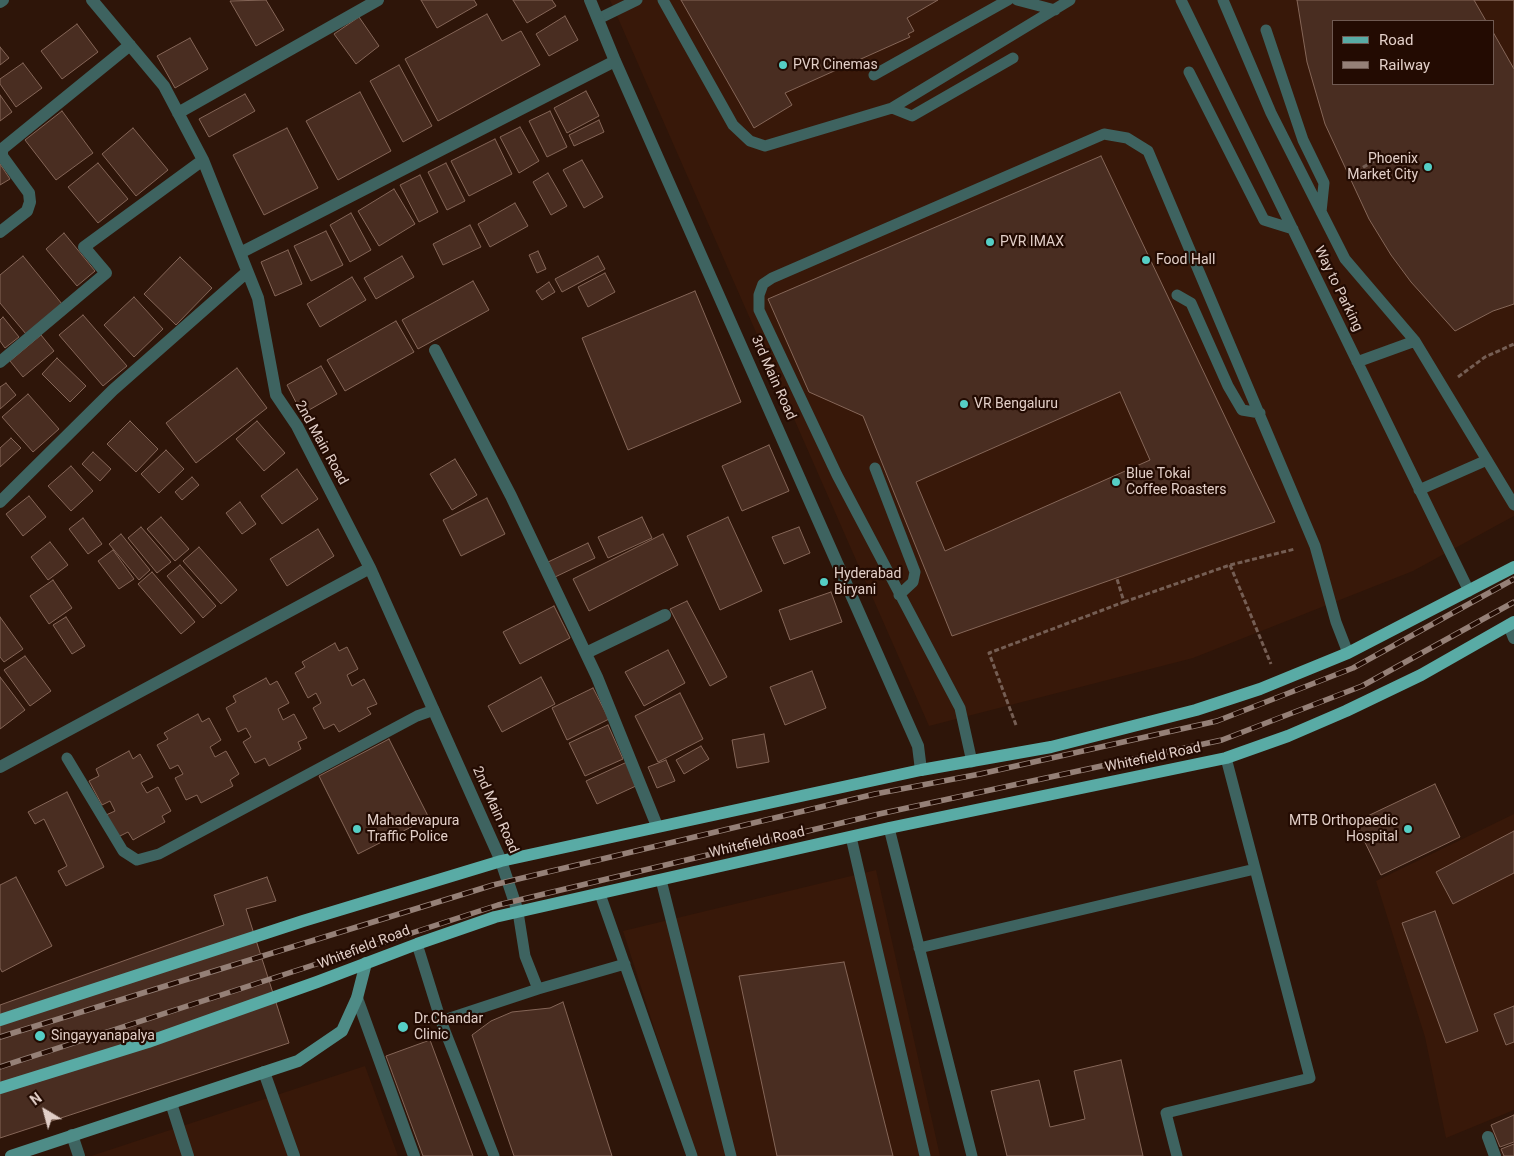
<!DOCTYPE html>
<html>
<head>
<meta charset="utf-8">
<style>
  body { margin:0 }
  #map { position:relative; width:1514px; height:1156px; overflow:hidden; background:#2e1509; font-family:Roboto,sans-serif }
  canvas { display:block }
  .legend { position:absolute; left:1332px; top:20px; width:162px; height:65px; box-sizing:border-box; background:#230b02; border:1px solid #6f5951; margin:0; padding:6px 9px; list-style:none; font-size:15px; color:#e2cfc8 }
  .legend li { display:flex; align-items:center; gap:10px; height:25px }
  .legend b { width:25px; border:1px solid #6f5951 }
  .north { position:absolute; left:20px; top:1086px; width:50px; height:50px; -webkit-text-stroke:4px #230b02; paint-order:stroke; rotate:323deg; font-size:14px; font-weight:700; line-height:20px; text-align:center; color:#e2cfc8 }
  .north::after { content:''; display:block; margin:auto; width:18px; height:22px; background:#e2cfc8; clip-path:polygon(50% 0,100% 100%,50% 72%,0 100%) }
</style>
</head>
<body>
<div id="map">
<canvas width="1514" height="1156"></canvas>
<ul class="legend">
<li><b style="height:6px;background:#59aba5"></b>Road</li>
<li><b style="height:6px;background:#958077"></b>Railway</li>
</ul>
<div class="north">N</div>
</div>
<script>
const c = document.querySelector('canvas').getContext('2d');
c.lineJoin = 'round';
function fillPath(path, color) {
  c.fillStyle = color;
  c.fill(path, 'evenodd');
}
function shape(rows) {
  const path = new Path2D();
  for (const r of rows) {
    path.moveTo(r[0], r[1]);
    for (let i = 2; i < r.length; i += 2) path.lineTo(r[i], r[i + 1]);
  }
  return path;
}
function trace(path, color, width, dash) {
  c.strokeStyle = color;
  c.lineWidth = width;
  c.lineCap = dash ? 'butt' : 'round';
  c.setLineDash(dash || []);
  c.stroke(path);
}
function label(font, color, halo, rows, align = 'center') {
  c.font = font + ' Roboto,sans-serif';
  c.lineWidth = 4.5;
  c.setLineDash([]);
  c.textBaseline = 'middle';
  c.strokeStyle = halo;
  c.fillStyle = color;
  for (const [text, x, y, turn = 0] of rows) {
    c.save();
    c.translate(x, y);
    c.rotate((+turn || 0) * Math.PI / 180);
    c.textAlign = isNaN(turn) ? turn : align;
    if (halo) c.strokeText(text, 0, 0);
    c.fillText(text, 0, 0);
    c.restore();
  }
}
fillPath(shape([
  [610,0,1514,0,1514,516,1413,571,1193,658,929,726],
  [1333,21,1493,21,1493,84,1333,84],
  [1514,814,1514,1110,1446,1138,1425,1037,1376,881],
  [876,870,940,1156,695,1156,623,931],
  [365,1066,398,1156,91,1156]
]), '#381809');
const building = shape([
  [266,0,284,30,256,46,230,1,266,0],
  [421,0,474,0,477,5,437,28,421,0],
  [513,0,552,0,556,6,527,23,513,0],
  [681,0,938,0,907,18,914,31,908,34,910,37,785,93,792,105,754,128,681,0],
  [1297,0,1514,0,1514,304,1493,311,1455,331,1411,282,1391,255,1369,219,1325,124,1307,62,1297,0],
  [1333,21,1493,21,1493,84,1333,84,1333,21],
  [1474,0,1514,0,1514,69,1493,32,1493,21,1486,21,1474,0],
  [487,14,502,41,521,31,540,65,438,121,405,59,487,14],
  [565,16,578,40,549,56,536,34,565,16],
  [359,17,379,46,356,64,334,34,359,17],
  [77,24,98,52,62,79,41,51,77,24],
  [190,38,208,69,175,88,157,56,190,38],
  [0,47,9,58,0,65,0,47],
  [23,63,42,88,16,107,0,84,0,79,23,63],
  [399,65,432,126,403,142,370,81,399,65],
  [586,91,599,116,567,133,554,108,586,91],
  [360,92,391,151,338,180,306,121,360,92],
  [245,94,255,111,209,137,199,119,245,94],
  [0,95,12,112,0,121,0,95],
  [62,111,93,153,56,180,25,140,62,111],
  [550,111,567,147,547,157,529,121,550,111],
  [599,120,604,132,574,146,569,135,599,120],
  [520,127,539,161,519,173,500,137,520,127],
  [133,128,168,170,136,196,102,154,133,128],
  [287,128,318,188,264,215,233,155,287,128],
  [495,139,512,174,469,196,451,161,495,139],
  [1101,156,1275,522,952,636,863,416,809,392,768,299,1101,156],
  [1120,392,1150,460,945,551,916,482,1120,392],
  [582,160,603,197,584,208,563,170,582,160],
  [98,163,128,199,98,223,68,187,98,163],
  [446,163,465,201,447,210,428,172,446,163],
  [0,164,10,179,0,185,0,164],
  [548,173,567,206,551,215,533,182,548,173],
  [420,175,438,212,419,222,400,185,420,175],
  [394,189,415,224,379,246,358,211,394,189],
  [515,203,528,226,490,247,478,224,515,203],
  [351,213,371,250,350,262,330,225,351,213],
  [470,225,481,247,443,265,433,244,470,225],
  [326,231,343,265,311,281,294,246,326,231],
  [64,233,95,271,77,286,46,249,64,233],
  [288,250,302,284,275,296,261,262,288,250],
  [538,251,546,269,537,273,529,255,538,251],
  [23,256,62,304,26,334,0,303,0,275,23,256],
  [402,256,414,277,376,299,364,278,402,256],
  [598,256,605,269,562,292,555,279,598,256],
  [180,257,212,288,176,325,144,294,180,257],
  [605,273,615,292,588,307,578,287,605,273],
  [352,277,366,300,320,327,307,304,352,277],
  [473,281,489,310,418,349,402,320,473,281],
  [549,282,555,292,542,300,536,291,549,282],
  [695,291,741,402,628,450,582,338,695,291],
  [134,297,163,329,134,357,104,325,134,297],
  [83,315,127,366,103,386,59,335,83,315],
  [3,317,19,337,5,348,0,341,0,320,3,317],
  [396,321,414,352,345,391,327,360,396,321],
  [41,335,54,351,23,377,10,361,41,335],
  [57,358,86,386,70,402,42,374,57,358],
  [321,366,337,394,302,414,287,385,321,366],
  [237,368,267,408,196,463,166,423,237,368],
  [6,383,16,395,0,409,0,387,6,383],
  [28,394,59,429,33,452,2,417,28,394],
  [130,421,158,449,136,472,107,444,130,421],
  [257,421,285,453,264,471,236,439,257,421],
  [11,438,21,448,0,467,0,448,11,438],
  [769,445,789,491,742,511,722,466,769,445],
  [166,450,184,469,159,493,141,474,166,450],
  [93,452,111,469,100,481,82,464,93,452],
  [455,459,477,495,452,510,430,474,455,459],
  [71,466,93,491,71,511,48,486,71,466],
  [297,469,318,499,282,524,261,496,297,469],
  [192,477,199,485,182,500,175,492,192,477],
  [29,496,46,517,23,536,6,514,29,496],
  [487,498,505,534,461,556,443,520,487,498],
  [240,502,256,524,242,534,226,513,240,502],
  [161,517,189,549,175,561,147,529,161,517],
  [642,517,652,538,608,558,598,537,642,517],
  [728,517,762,591,720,610,687,536,728,517],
  [83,518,102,544,88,554,69,529,83,518],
  [141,527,171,562,157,573,128,538,141,527],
  [799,527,810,553,784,564,772,537,799,527],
  [318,529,334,556,287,586,270,559,318,529],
  [121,534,150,570,139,580,109,544,121,534],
  [663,534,678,565,589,611,573,579,663,534],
  [50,542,68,565,48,580,31,557,50,542],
  [588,543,595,558,555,577,548,562,588,543],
  [199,547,237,590,221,604,183,561,199,547],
  [113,550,134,579,119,589,98,561,113,550],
  [180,565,216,606,203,618,167,576,180,565],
  [152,572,195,622,181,634,138,584,152,572],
  [53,580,72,608,49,624,30,596,53,580],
  [831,592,842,622,790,640,779,610,831,592],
  [687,601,727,677,710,686,670,609,687,601],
  [554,606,570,638,520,664,503,632,554,606],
  [0,617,23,649,4,662,0,657,0,617],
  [66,617,85,646,72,654,53,625,66,617],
  [335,643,339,651,347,647,358,669,347,675,352,686,364,679,377,704,367,708,371,714,339,732,334,724,324,729,313,708,321,703,316,693,308,698,295,673,305,667,302,662,335,643],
  [668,650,685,683,644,706,625,672,668,650],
  [25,656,51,691,30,706,4,670,25,656],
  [812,671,826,708,785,725,770,687,812,671],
  [0,677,25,710,0,729,0,677],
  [541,677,555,704,502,732,488,706,541,677],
  [266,678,270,685,277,681,289,703,278,709,283,720,294,714,307,738,298,742,301,749,269,766,265,758,255,763,243,742,251,737,246,728,238,732,226,708,236,702,233,696,266,678],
  [593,688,609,719,567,740,552,708,593,688],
  [680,693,703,739,658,762,635,716,680,693],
  [198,714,202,722,209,718,221,740,210,747,215,757,226,751,239,774,230,780,233,786,201,803,197,795,186,800,175,778,183,774,178,765,170,769,157,745,168,739,164,733,198,714],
  [608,725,623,759,585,776,569,743,608,725],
  [764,734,769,762,737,768,732,740,764,734],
  [389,739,429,818,358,854,319,776,389,739],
  [701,746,709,759,684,774,676,760,701,746],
  [129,751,133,759,140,754,153,777,141,783,147,793,158,787,171,811,162,816,165,822,133,840,128,832,118,837,106,815,115,811,110,801,102,805,89,781,99,776,96,769,129,751],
  [666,760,675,781,657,788,648,767,666,760],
  [627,762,638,785,597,804,586,781,627,762],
  [1435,784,1460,837,1381,875,1355,822,1435,784],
  [67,792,104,867,66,886,58,871,67,866,44,819,35,824,28,812,67,792],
  [1514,831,1514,873,1453,904,1436,872,1514,831],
  [16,877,52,946,2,972,0,968,0,885,16,877],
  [267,877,276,901,246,909,289,1043,0,1138,0,1005,224,925,214,895,267,877],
  [1435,911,1478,1031,1446,1043,1402,923,1435,911],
  [844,962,893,1156,777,1156,739,976,844,962],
  [563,1002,612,1156,514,1156,472,1035,491,1021,512,1012,550,1008,563,1002],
  [1514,1006,1514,1042,1506,1045,1494,1014,1514,1006],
  [430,1040,473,1156,423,1156,386,1056,430,1040],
  [1121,1060,1143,1156,1007,1156,991,1091,1039,1080,1050,1127,1085,1119,1074,1071,1121,1060],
  [1514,1115,1514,1142,1500,1147,1491,1125,1514,1115],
  [1514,1144,1514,1156,1504,1156,1501,1149,1514,1144]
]);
fillPath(building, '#492d21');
trace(building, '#856658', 1);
trace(shape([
  [1350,175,1379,158],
  [1458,377,1485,357,1514,344],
  [1230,565,1271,664],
  [1124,602,1230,565,1295,549],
  [1016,725,989,653,1124,602,1117,579]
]), '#755e54', 3, [5, 2.5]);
trace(shape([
  [663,0,733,125,750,141,765,146,892,108,1070,0],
  [1017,0,1055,10],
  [1181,0,1469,591],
  [1223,0,1271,113,1345,259,1415,341,1514,505],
  [598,19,637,0],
  [1266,30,1303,140,1324,183,1321,212],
  [1189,72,1264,220,1293,229],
  [874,75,1008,0],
  [892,108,912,116,1013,58],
  [1177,295,1191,303,1228,386,1242,410,1260,413],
  [1357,362,1415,341],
  [875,468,915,572,913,582,899,595],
  [1419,490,1487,460],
  [67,758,123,851,137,860,159,854,417,716,434,710],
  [972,762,960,708,837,475,759,310,759,295,763,284,772,278,1104,134,1127,138,1148,151,1315,546,1336,622,1348,653],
  [889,828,972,1156],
  [851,837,925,1156],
  [661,880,731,1156],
  [600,894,692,1156],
  [417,944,441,1021,538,989,525,956,518,912],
  [919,948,1255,869],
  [538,989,625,964],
  [441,1021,494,1156],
  [1177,1156,1166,1113,1310,1078,1226,758]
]), '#3e6360', 11);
trace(shape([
  [92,0,164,86,203,160,258,298,276,395,297,426,370,568,501,861,518,912],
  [590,0,615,61,918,746,921,770],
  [0,2,3,0],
  [178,113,378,0],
  [0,232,27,211,30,202,29,193,2,156,2,149,130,45],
  [240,253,615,61],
  [435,350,511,496,597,677,657,826],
  [0,362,106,273,84,247,203,160],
  [0,502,113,390,247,272],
  [1509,625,1514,638],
  [586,653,665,615],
  [0,767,370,568],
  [357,998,414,1156],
  [264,1072,294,1156],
  [171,1103,188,1156],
  [72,1135,79,1156],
  [1488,1137,1495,1156]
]), '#3e6360', 12);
trace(shape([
  [11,1156,298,1061,342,1031,357,998,366,963]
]), '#4e8c87', 12);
trace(shape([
  [0,1020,303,921,501,861,921,770,1051,747,1196,710,1260,689,1348,653,1514,567],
  [0,1088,148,1042,317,982,417,944,495,917,889,828,1226,758,1288,736,1346,711,1421,675,1514,622]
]), '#59aba5', 12);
const rail = shape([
  [0,1037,493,885,875,794,980,774,1217,721,1353,668,1514,579],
  [0,1067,498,905,879,814,1222,740,1362,686,1514,602]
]);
trace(rail, '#958077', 5.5);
trace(rail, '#230b02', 4, [11]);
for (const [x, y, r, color] of [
  [783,65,5,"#55cec5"],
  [1428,167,5,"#55cec5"],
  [990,242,5,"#55cec5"],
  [1146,260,5,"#55cec5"],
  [964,404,5,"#55cec5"],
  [1116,482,5,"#55cec5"],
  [824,582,5,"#55cec5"],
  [357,829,5,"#55cec5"],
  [1408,829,5,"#55cec5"],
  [403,1027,6,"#55cec5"],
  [40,1036,6,"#55cec5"]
]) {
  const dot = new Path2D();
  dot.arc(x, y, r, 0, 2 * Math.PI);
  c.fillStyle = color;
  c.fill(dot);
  trace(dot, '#230b02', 2);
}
label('14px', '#e2cfc8', '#230b02', [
  ["PVR Cinemas",793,65],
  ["Phoenix",1418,159,"right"],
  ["Market City",1418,175,"right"],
  ["PVR IMAX",1000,242],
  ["Food Hall",1156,260],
  ["VR Bengaluru",974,404],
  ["Blue Tokai",1126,474],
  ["Coffee Roasters",1126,490],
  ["Hyderabad",834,574],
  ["Biryani",834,590],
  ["Mahadevapura",367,821],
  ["Traffic Police",367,837],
  ["MTB Orthopaedic",1398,821,"right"],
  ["Hospital",1398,837,"right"],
  ["Dr.Chandar",414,1019],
  ["Clinic",414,1035],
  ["Singayyanapalya",51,1036]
], 'left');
label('14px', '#e2cfc8', '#230b02', [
  ["Way to Parking",1338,289,64],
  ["3rd Main Road",773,378,66],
  ["2nd Main Road",321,443,61],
  ["Whitefield Road",1153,758,-12],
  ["2nd Main Road",495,810,66],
  ["Whitefield Road",757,843,-13],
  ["Whitefield Road",364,948,-21]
]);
</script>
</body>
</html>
